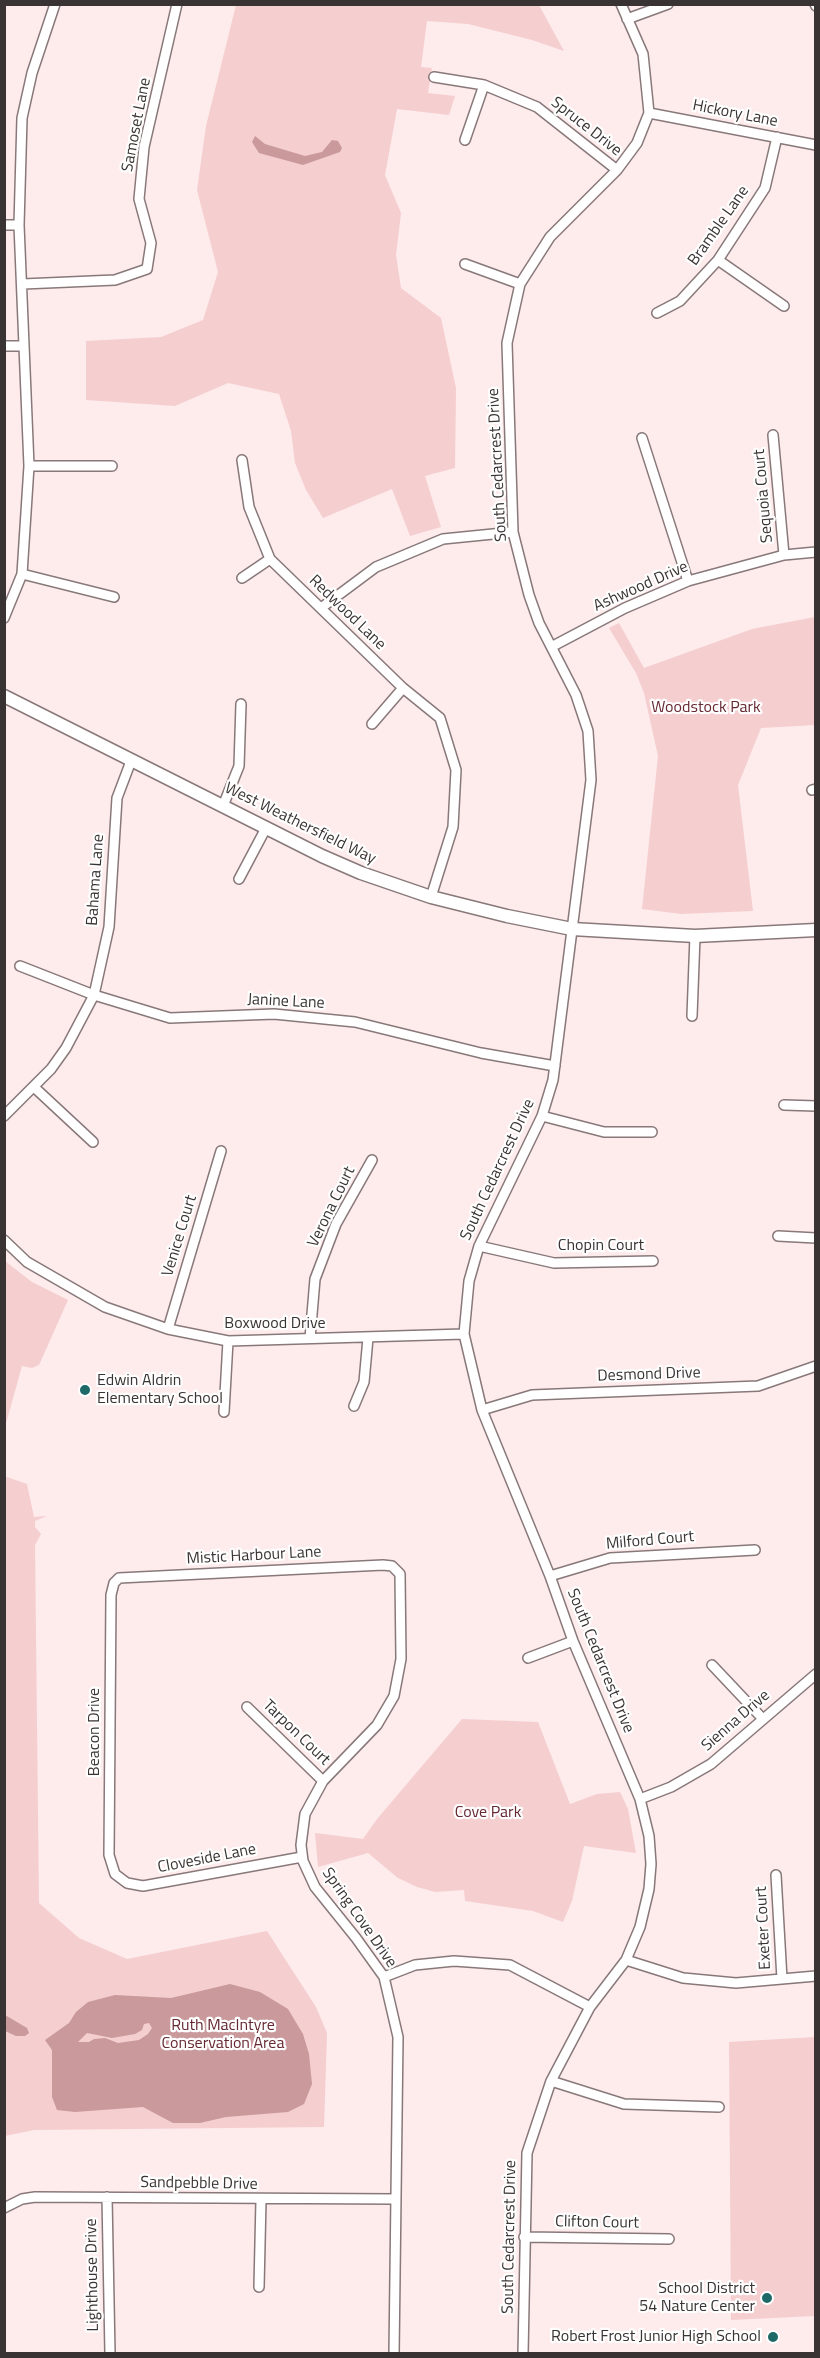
<!DOCTYPE html>
<html>
<head>
<meta charset="utf-8">
<style>
  body { margin:0 }
  #map { position:relative; width:820px; height:2358px; overflow:hidden; background:#feebec; font-family:"Titillium Web",sans-serif }
  canvas { display:block }
  .frame { position:absolute; inset:0; border:6px solid #3a3333; pointer-events:none }
</style>
</head>
<body>
<div id="map">
<canvas width="820" height="2358"></canvas>
<div class="frame"></div>
</div>
<script>
const c = document.querySelector('canvas').getContext('2d');
c.lineJoin = 'round';
function fillPath(path, color) {
  c.fillStyle = color;
  c.fill(path, 'evenodd');
}
function shape(rows) {
  const path = new Path2D();
  for (const r of rows) {
    path.moveTo(r[0], r[1]);
    for (let i = 2; i < r.length; i += 2) path.lineTo(r[i], r[i + 1]);
  }
  return path;
}
function trace(path, color, width, dash) {
  c.strokeStyle = color;
  c.lineWidth = width;
  c.lineCap = dash ? 'butt' : 'round';
  c.setLineDash(dash || []);
  c.stroke(path);
}
function label(font, color, halo, rows, align = 'center') {
  c.font = font + ' "Titillium Web",sans-serif';
  c.lineWidth = 4.5;
  c.setLineDash([]);
  c.textBaseline = 'middle';
  c.strokeStyle = halo;
  c.fillStyle = color;
  for (const [text, x, y, turn = 0] of rows) {
    c.save();
    c.translate(x, y);
    c.rotate((+turn || 0) * Math.PI / 180);
    c.textAlign = isNaN(turn) ? turn : align;
    if (halo) c.strokeText(text, 0, 0);
    c.fillText(text, 0, 0);
    c.restore();
  }
}
fillPath(shape([
  [236,5,539,5,564,51,532,40,468,24,427,21,421,67,432,68,428,93,455,96,449,115,397,109,385,175,401,213,396,255,401,288,441,318,456,388,455,468,425,476,441,527,410,536,392,489,323,518,306,490,295,463,291,431,279,394,228,383,175,406,86,400,86,341,161,337,203,320,218,272,197,190,206,126],
  [815,617,815,725,761,728,738,785,753,911,681,914,642,909,658,756,644,693,636,673,609,628,619,623,644,668,752,629],
  [5,1261,32,1282,68,1300,39,1365,32,1368,22,1366,5,1427],
  [4,1476,27,1484,34,1517,47,1516,35,1521,35,1527,41,1534,35,1545,39,1903,79,1938,127,1959,267,1931,316,2007,327,2033,324,2127,34,2130,5,2136],
  [462,1719,538,1722,570,1804,597,1794,620,1792,628,1809,636,1853,584,1846,572,1901,563,1922,533,1911,465,1901,464,1890,435,1892,417,1887,398,1878,368,1853,318,1867,315,1833,363,1839,377,1819],
  [815,2037,815,2316,731,2320,729,2042]
]), '#f5ced0');
fillPath(shape([
  [255,136,265,144,305,156,322,152,332,140,338,141,342,148,340,152,303,165,259,153,252,142],
  [230,1984,260,1992,288,2009,303,2034,309,2054,312,2084,304,2104,288,2112,226,2117,200,2123,173,2123,143,2107,75,2112,57,2110,52,2097,52,2050,45,2040,69,2023,76,2012,88,2002,115,1995,171,1998],
  [149,2023,152,2028,148,2034,139,2040,118,2043,105,2038,94,2039,89,2042,78,2042,87,2033,112,2038,135,2034,142,2030,144,2024],
  [5,2015,27,2028,29,2033,25,2036,16,2036,5,2031]
]), '#c9999c');
const street = shape([
  [815,4,816,6],
  [627,19,668,4],
  [434,77,484,85,537,107,617,170],
  [649,113,816,145],
  [465,140,484,85],
  [4,225,19,225],
  [718,260,784,306],
  [465,264,520,284],
  [23,284,115,280,147,269,151,243,139,199,144,147,177,4],
  [657,313,680,301,718,260,765,188,777,137],
  [4,346,23,346],
  [773,435,784,555],
  [642,438,688,581],
  [242,460,249,507,270,559,403,688,440,718,456,770,453,827,431,897],
  [29,466,112,466],
  [22,574,114,597],
  [242,578,270,559],
  [321,608,376,567,443,539,513,532],
  [4,618,22,574,29,466,19,225,22,118,32,73,55,4],
  [553,646,625,608,688,581,784,555,816,552],
  [372,724,403,688],
  [812,790,816,789],
  [223,806,239,766,241,704],
  [239,879,266,828],
  [20,966,94,995,170,1018,274,1014,355,1022,481,1053,555,1066],
  [692,1016,695,936],
  [35,1088,93,1142],
  [784,1105,816,1106],
  [4,1116,51,1069,66,1048,94,995,109,927,117,798,131,761],
  [542,1116,604,1132,652,1132],
  [778,1236,816,1238],
  [4,1240,27,1262,105,1307,168,1329,228,1341,464,1334],
  [479,1246,554,1263,653,1261],
  [168,1329,221,1151],
  [310,1338,315,1279,336,1224,372,1160],
  [354,1406,364,1382,368,1338],
  [482,1410,532,1395,758,1386,816,1366],
  [224,1412,228,1341],
  [550,1576,610,1558,755,1550],
  [528,1658,573,1641],
  [712,1665,763,1719],
  [247,1707,323,1781],
  [640,1799,671,1787,711,1764,816,1674],
  [302,1857,143,1886,127,1883,115,1874,109,1855,111,1595,114,1583,119,1578,383,1565,392,1566,400,1574,401,1659,394,1696,377,1725,323,1781,305,1814,301,1845,303,1861,315,1887,356,1938,384,1977,398,2037,394,2354],
  [776,1875,782,1979],
  [626,1960,683,1978,736,1983,816,1976],
  [384,1977,415,1965,454,1961,510,1965,590,2007],
  [551,2081,624,2104,719,2107],
  [107,2197,110,2354],
  [4,2208,22,2199,35,2197,395,2199],
  [524,2237,669,2239],
  [259,2287,261,2200],
  [523,2354,527,2153,551,2081,590,2007,626,1960,640,1927,649,1889,651,1864,649,1836,640,1799,573,1641,550,1576,482,1410,464,1334,469,1281,479,1246,542,1116,553,1080,591,780,588,731,576,695,539,623,529,595,513,532,507,343,520,284,550,237,617,170,637,143,649,113,643,54,621,4]
]);
const secondary = shape([
  [4,696,322,856,361,873,431,897,507,916,572,929,695,936,816,930]
]);
trace(street, '#887879', 12);
trace(secondary, '#887879', 15);
trace(street, '#fff', 9);
trace(secondary, '#fff', 12);
for (const [x, y, r, color] of [
  [85,1390,6,"#1c6968"],
  [767,2298,6,"#1c6968"],
  [773,2337,6,"#1c6968"]
]) {
  const dot = new Path2D();
  dot.arc(x, y, r, 0, 2 * Math.PI);
  c.fillStyle = color;
  c.fill(dot);
  trace(dot, '#fefefe', 2);
}
label('16px', '#3a3333', '#fefefe', [
  ["Hickory Lane",735,114,11],
  ["Samoset Lane",137,125,-79],
  ["Spruce Drive",586,127,38],
  ["Bramble Lane",719,226,-55],
  ["South Cedarcrest Drive",498,465,-93],
  ["Sequoia Court",764,496,-95],
  ["Ashwood Drive",641,587,-24],
  ["Redwood Lane",347,613,44],
  ["West Weathersfield Way",300,824,26],
  ["Bahama Lane",96,880,-86],
  ["Janine Lane",286,1002,3],
  ["South Cedarcrest Drive",498,1170,-65],
  ["Verona Court",332,1207,-64],
  ["Venice Court",180,1236,-73],
  ["Chopin Court",601,1246],
  ["Boxwood Drive",275,1324],
  ["Desmond Drive",649,1375,-2],
  ["Milford Court",650,1541,-5],
  ["Mistic Harbour Lane",254,1556,-3],
  ["South Cedarcrest Drive",600,1661,68],
  ["Sienna Drive",736,1721,-41],
  ["Beacon Drive",95,1732,-90],
  ["Tarpon Court",296,1733,44],
  ["Cloveside Lane",207,1859,-11],
  ["Spring Cove Drive",359,1918,55],
  ["Exeter Court",764,1928,-93],
  ["Sandpebble Drive",199,2184,1],
  ["Clifton Court",597,2223,1],
  ["South Cedarcrest Drive",510,2237,-89],
  ["Lighthouse Drive",93,2275,-91]
]);
label('16px', '#662932', '#fefefe', [
  ["Woodstock Park",706,708],
  ["Cove Park",488,1813],
  ["Ruth MacIntyre",223,2026],
  ["Conservation Area",223,2044]
]);
label('16px', '#3a3333', '#fefefe', [
  ["Edwin Aldrin",97,1381,"left"],
  ["Elementary School",97,1399,"left"],
  ["School District",755,2289],
  ["54 Nature Center",755,2307],
  ["Robert Frost Junior High School",761,2337]
], 'right');
</script>
</body>
</html>
